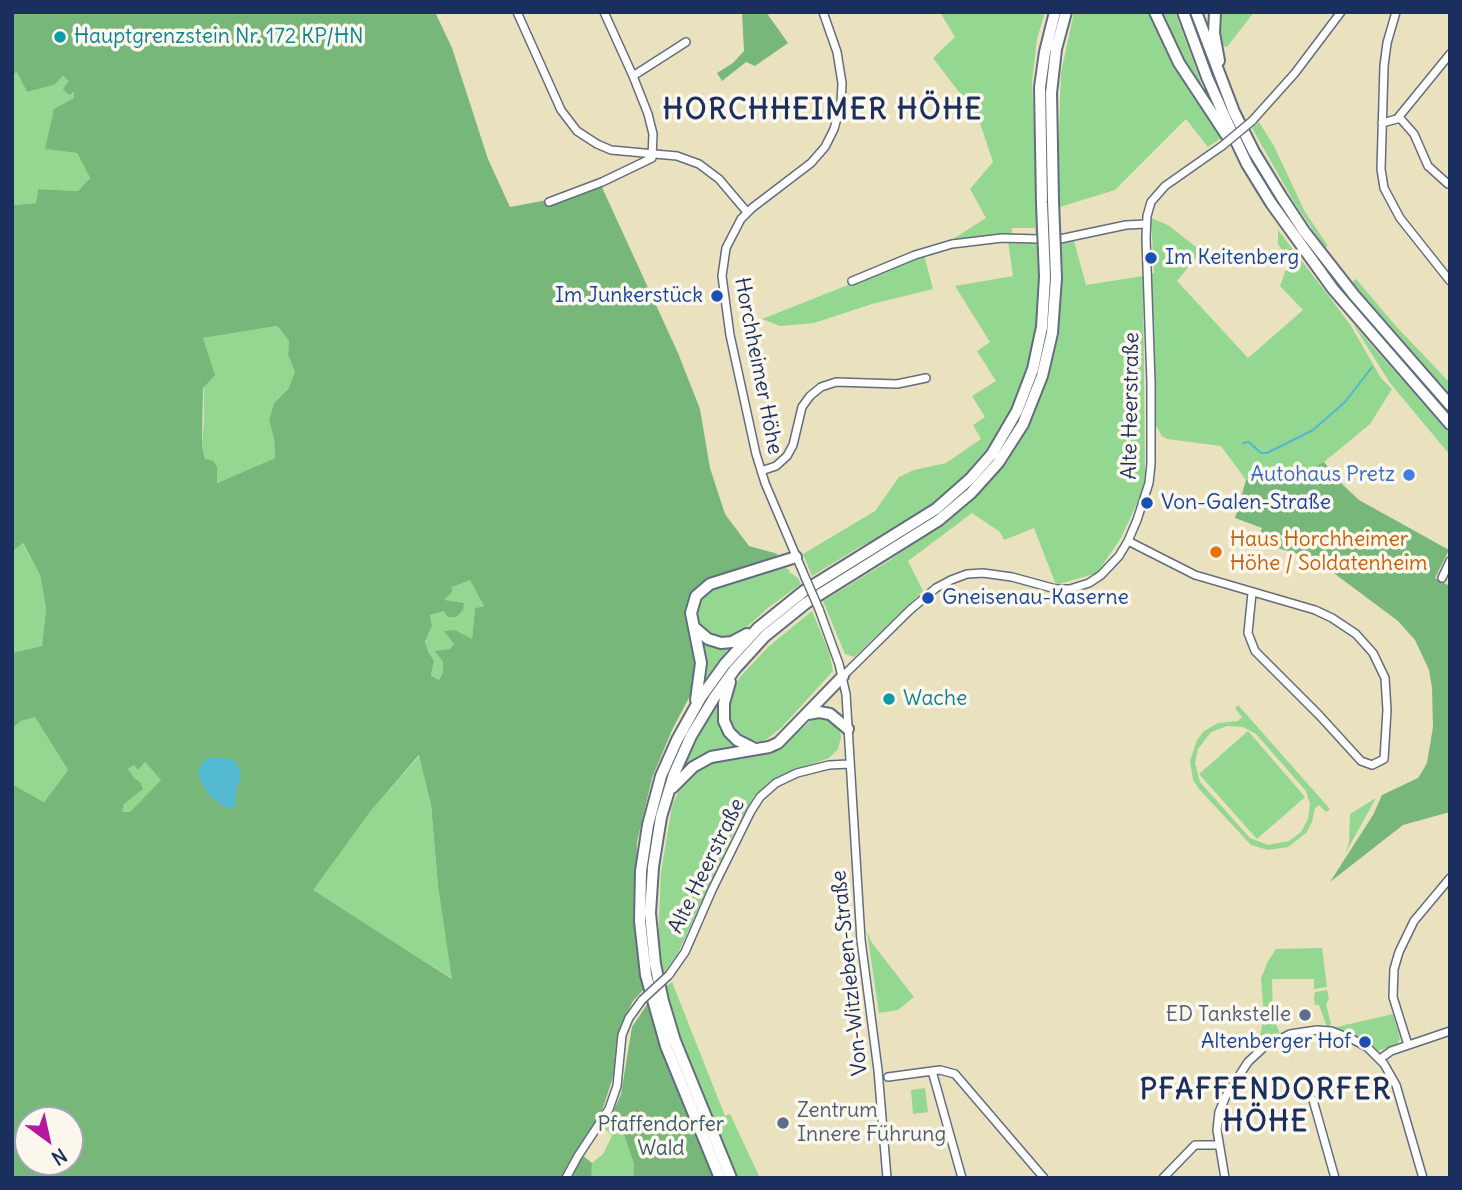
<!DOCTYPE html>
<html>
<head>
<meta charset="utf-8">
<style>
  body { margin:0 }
  #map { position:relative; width:1462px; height:1190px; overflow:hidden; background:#eae1bf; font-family:Delius,sans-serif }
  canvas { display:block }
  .frame { position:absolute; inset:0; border:14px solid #1b2f5e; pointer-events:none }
  .north { position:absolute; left:14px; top:1106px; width:70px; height:70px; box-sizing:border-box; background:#fbf7ec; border:2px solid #a1a7b3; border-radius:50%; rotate:147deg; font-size:19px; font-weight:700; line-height:28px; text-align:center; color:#1b2f5e }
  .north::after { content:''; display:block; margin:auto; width:24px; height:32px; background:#b5179e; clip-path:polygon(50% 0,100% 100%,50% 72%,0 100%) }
</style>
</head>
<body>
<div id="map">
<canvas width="1462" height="1190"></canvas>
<div class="frame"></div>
<div class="north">N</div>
</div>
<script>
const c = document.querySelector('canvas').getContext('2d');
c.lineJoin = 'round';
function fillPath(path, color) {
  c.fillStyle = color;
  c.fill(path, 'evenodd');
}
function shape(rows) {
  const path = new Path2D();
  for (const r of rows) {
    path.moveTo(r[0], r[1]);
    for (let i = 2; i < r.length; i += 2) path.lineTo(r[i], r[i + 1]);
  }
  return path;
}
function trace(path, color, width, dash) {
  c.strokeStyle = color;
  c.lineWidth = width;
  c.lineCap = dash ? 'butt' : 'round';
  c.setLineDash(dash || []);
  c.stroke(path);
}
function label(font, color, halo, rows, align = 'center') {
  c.font = font + ' Delius,sans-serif';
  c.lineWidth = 7;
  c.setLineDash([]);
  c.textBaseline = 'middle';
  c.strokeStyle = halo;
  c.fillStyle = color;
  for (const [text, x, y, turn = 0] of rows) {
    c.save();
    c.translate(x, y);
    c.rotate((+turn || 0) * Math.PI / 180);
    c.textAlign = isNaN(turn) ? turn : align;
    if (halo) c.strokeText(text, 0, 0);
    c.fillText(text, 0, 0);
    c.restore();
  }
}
fillPath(shape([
  [940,12,1045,12,1037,39,1032,82,1039,237,1036,237,1035,228,1012,228,1012,236,954,243,953,239,986,218,970,189,993,162,978,117,933,58,955,37],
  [1074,12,1152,12,1224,136,1208,147,1186,119,1115,190,1060,207,1058,159,1061,73],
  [1160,12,1175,12,1206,96,1183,63],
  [1218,12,1254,12,1227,47,1218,45],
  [17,71,27,92,54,85,63,76,70,81,75,98,45,148,77,153,90,178,78,191,38,189,36,203,15,205,12,198,12,74],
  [1259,122,1274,146,1305,212,1328,246,1325,248,1294,202,1252,128],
  [1151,218,1168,225,1201,251,1177,281,1248,358,1303,310,1280,286,1289,261,1278,244,1278,230,1331,299,1351,326,1381,378,1392,389,1370,424,1324,462,1294,476,1246,480,1221,446,1167,439,1162,436,1155,424,1151,274,1154,273],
  [1008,241,1039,241,1040,301,1035,350,1014,407,994,442,967,476,934,504,905,524,858,548,812,576,803,554,875,511,899,477,914,470,946,463,981,439,973,425,985,417,972,396,996,381,977,351,990,342,955,286,1013,276],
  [1074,241,1086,285,1143,276,1145,474,1143,490,1121,538,1097,573,1056,585,1034,528,1004,540,1000,532,972,513,908,561,923,591,854,657,845,654,823,601,887,562,964,508,991,481,1019,440,1034,413,1053,359,1059,311,1060,242],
  [924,255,933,289,872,304,814,323,780,326,762,319],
  [1356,279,1395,325,1450,383,1450,395,1352,282],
  [1353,324,1450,434,1450,455,1390,383],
  [277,326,289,341,288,355,295,372,288,389,274,403,269,420,274,439,275,458,217,483,205,459,202,446,204,421,203,338],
  [22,542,40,575,46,608,42,646,12,653,12,551],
  [785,568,790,570,789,572,797,577,801,584,769,607,741,632,729,638,716,639,699,627,695,617,698,602,711,588,774,569],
  [470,579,484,606,475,608,472,640,455,630,454,644,451,649,436,651,443,662,443,672,439,681,431,676,434,661,428,651,425,640,432,626,430,614,445,611,443,601,451,587],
  [812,611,829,652,833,671,782,727,767,739,760,742,743,739,731,727,728,713,728,700,732,691,740,677,768,647],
  [704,642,731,646,704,680,702,644],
  [715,703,720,706,742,747,687,767,683,765],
  [1238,705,1330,809,1326,812,1319,805,1315,808,1312,822,1306,833,1288,847,1268,850,1251,845,1199,789,1193,780,1190,761,1197,740,1204,731,1218,723,1238,721,1242,717,1235,708],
  [1227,726,1243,727,1256,734,1306,791,1310,804,1308,819,1301,832,1289,841,1268,845,1250,838,1200,782,1195,763,1198,749,1211,732],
  [35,716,68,770,44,802,12,784,12,729,21,721],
  [818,718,829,718,840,729,841,737,838,749,829,758,779,776,754,796,736,828,677,955,662,975,658,944,661,872,672,806,682,784,707,762,782,746,812,720],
  [1248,731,1305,797,1257,839,1199,774],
  [420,755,431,805,438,886,453,979,312,890,370,812],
  [145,762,162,780,130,812,121,812,135,780,128,769,134,765,138,769],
  [1376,798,1345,854,1349,843,1350,814],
  [867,932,872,943,914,997,898,1010,879,1013],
  [1322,948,1327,987,1314,989,1314,979,1272,979,1273,1017,1280,1034,1258,1047,1264,1016,1261,979,1268,961,1276,949],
  [672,982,725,1116,730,1114,760,1178,735,1178,685,1056,664,988],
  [1327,990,1329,999,1326,1004,1331,1024,1329,1027,1327,1027,1319,1005,1315,1005,1314,998,1315,992],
  [1393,1014,1400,1039,1397,1044,1378,1051,1360,1037,1332,1028],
  [925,1088,928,1112,913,1114,911,1090],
  [610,1119,612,1125,619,1128,624,1135,634,1164,633,1178,591,1178,590,1175,592,1163,603,1154,612,1136,604,1128]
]), '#94d790');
fillPath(shape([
  [12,12,435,12,452,48,488,159,510,207,542,201,600,183,678,353,700,409,710,468,725,514,749,546,778,554,770,561,696,590,698,659,692,692,672,730,652,778,637,842,635,932,644,989,633,1001,621,1024,614,1074,600,1117,568,1164,561,1178,12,1178,12,784,44,802,68,770,35,717,21,721,12,729,12,653,42,646,46,608,40,575,23,543,12,551,12,199,15,205,36,203,38,189,78,191,90,178,77,153,45,149,54,109,74,98,74,92,69,95,63,89,69,81,63,76,54,85,27,92,17,72,12,74],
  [277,326,289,341,288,355,295,372,288,389,274,403,269,420,274,439,275,458,217,483,217,467,213,461,205,459,202,446,203,388,215,375,203,338],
  [470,580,484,606,475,608,472,639,455,630,444,631,454,644,450,649,435,651,443,662,443,672,439,680,431,676,434,661,428,651,425,641,432,626,430,615,444,611,448,617,456,617,463,610,464,603,444,600,452,592,452,587],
  [419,755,431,805,438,886,452,979,313,890,370,812],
  [145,762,161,780,130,812,122,812,124,804,143,789,140,782,135,779,128,769,134,765,138,770],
  [28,1120,70,1120,70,1162,28,1162],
  [742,12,766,12,788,43,755,66,746,62,722,81,717,73,733,63,744,51],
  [1324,462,1343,485,1359,500,1449,550,1435,578,1448,585,1450,582,1450,812,1403,825,1330,882,1373,815,1382,795,1418,778,1423,770,1427,763,1433,727,1432,688,1429,670,1415,640,1398,621,1331,571,1298,554,1257,542,1262,528,1235,518,1246,480,1294,476],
  [648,1003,666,1060,716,1178,633,1178,634,1164,624,1135,619,1128,612,1125,610,1119,621,1094,632,1027],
  [582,1155,592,1163,591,1178,569,1178]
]), '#77b87a');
fillPath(shape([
  [217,757,233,760,239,768,241,779,236,789,235,807,228,809,214,799,206,791,198,773,201,765,208,758]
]), '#53b8d1');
trace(shape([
  [1243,443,1249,442,1261,453,1267,453,1313,430,1345,402,1372,367]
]), '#53b8d1', 2);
const minor = shape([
  [517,12,561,110,577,131,597,144,611,150,677,156,699,164,719,179,747,212],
  [1396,12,1387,43,1384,66,1381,169,1384,188,1400,218,1450,281],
  [633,76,686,42],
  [1399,117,1414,134,1428,166,1448,184],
  [1252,121,1295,73,1341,12],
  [1382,123,1397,119,1450,54],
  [549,202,602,182,652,158,653,134,648,114,633,76,604,12],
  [1060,239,1126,225,1146,224],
  [852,281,915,255,952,244,1002,238,1039,239],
  [761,471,776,466,787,456,793,445,802,407,810,396,821,387,836,382,897,384,926,378],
  [1128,541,1195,575,1315,610,1332,618,1356,634,1373,653,1385,678,1387,710,1384,759,1372,765,1361,761,1319,715,1255,651,1248,633,1252,593],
  [805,577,765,483,756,454,730,335,722,276,726,248,741,219,752,208,811,163,825,147,834,129,841,104,842,83,837,52,823,12],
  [1442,578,1450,561],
  [819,609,839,664,846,694,861,940,878,1070,887,1178],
  [843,676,910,610,936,588,951,580,967,574,983,573,1012,577,1056,589,1070,589,1089,583,1101,575,1119,556,1128,541,1137,520,1149,483,1151,464,1151,383,1146,238,1147,216,1151,202,1165,186,1222,146],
  [669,975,685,952,712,890,751,811,760,797,776,783,797,773,829,765,849,764],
  [1408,1045,1393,997,1394,969,1399,952,1414,921,1450,878],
  [1380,1059,1391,1051,1450,1031],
  [932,1071,962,1178],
  [888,1077,940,1070,955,1074,1044,1178],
  [1313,1100,1335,1178],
  [566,1178,578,1156,609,1109,617,1086,622,1035,629,1018,642,1000],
  [1163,1178,1195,1145,1218,1145],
  [1225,1178,1217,1130,1219,1112,1226,1096,1248,1062,1263,1048,1290,1034,1317,1030,1331,1031,1352,1039,1367,1047,1384,1064,1396,1085,1423,1178]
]);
const highway = shape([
  [1155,12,1179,63,1227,136],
  [1183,12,1207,77,1227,122,1247,164,1271,203,1333,289,1450,424],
  [1196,12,1234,112,1254,152,1281,196,1304,231,1354,295,1450,405],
  [1215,12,1214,33,1219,61],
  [1053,201,1051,93,1056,49,1066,12],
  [1042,204,1040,87,1045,52,1055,12],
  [694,627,708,639,721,643,732,642,747,634],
  [730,682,724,703,724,721,729,732,737,740,753,748],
  [696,700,701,663,691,613,696,596,710,584,796,557],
  [808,714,819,712,830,714,848,729],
  [672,788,693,767,711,757,769,747,778,743,843,676],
  [720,1178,666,1046,646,975,640,921,641,871,648,825,661,776,677,740,701,697,725,664,758,628,804,591,936,509,970,479,992,454,1017,411,1033,369,1042,327,1045,277],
  [731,1178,675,1041,663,1001,655,964,650,913,653,867,661,817,674,774,691,736,714,698,735,669,765,636,806,603,939,520,971,493,998,463,1023,424,1042,376,1052,333,1056,278]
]);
trace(minor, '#636d80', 10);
trace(highway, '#636d80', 14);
trace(minor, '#fff', 7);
trace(highway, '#fff', 10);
const minorBridge = shape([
  [1222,146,1252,121],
  [805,577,819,609],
  [642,1000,669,975]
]);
const highwayBridge = shape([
  [1053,201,1056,278],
  [1042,204,1045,277]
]);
trace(minorBridge, '#636d80', 10, []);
trace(highwayBridge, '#636d80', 14, []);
trace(minorBridge, '#fff', 7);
trace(highwayBridge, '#fff', 10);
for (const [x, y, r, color] of [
  [60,37,7,"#0f9aa8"],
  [1151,258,7,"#1a4fb4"],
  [717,296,7,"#1a4fb4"],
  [1409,475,7,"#3f7fe0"],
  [1147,503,7,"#1a4fb4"],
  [1216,552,7,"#e8710a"],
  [928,598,7,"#1a4fb4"],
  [889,699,7,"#0f9aa8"],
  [1305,1015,7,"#5c6f8a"],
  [1365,1042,7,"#1a4fb4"],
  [783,1123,7,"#5c6f8a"]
]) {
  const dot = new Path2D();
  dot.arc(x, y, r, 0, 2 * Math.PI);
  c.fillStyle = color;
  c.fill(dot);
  trace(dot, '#fbf7ec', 2.5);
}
label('21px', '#0d838f', '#fbf7ec', [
  ["Hauptgrenzstein Nr. 172 KP/HN",74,37],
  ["Wache",903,699]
], 'left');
label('21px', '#164399', '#fbf7ec', [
  ["Im Keitenberg",1165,258],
  ["Im Junkerstück",703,296,"right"],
  ["Von-Galen-Straße",1161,503],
  ["Gneisenau-Kaserne",942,598],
  ["Altenberger Hof",1351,1042,"right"]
], 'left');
label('21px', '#1b2f5e', '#fbf7ec', [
  ["Horchheimer Höhe",758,366,79],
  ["Alte Heerstraße",1131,406,-89],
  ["Alte Heerstraße",707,866,-64],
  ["Von-Witzleben-Straße",850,973,-96]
]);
label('21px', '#366cbe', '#fbf7ec', [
  ["Autohaus Pretz",1395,475]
], 'right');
label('21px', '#c56008', '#fbf7ec', [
  ["Haus Horchheimer",1230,540],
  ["Höhe / Soldatenheim",1230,564]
], 'left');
label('21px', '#4e5e75', '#fbf7ec', [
  ["ED Tankstelle",1291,1015],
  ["Zentrum",797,1111,"left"],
  ["Innere Führung",797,1135,"left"]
], 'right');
label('21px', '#39596a', '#fbf7ec', [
  ["Pfaffendorfer",661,1125],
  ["Wald",661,1149]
]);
c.letterSpacing = '2px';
label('bold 28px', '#1b2f5e', '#fbf7ec', [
  ["HORCHHEIMER HÖHE",823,111],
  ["PFAFFENDORFER",1266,1091],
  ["HÖHE",1266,1123]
]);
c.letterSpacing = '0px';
</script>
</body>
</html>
